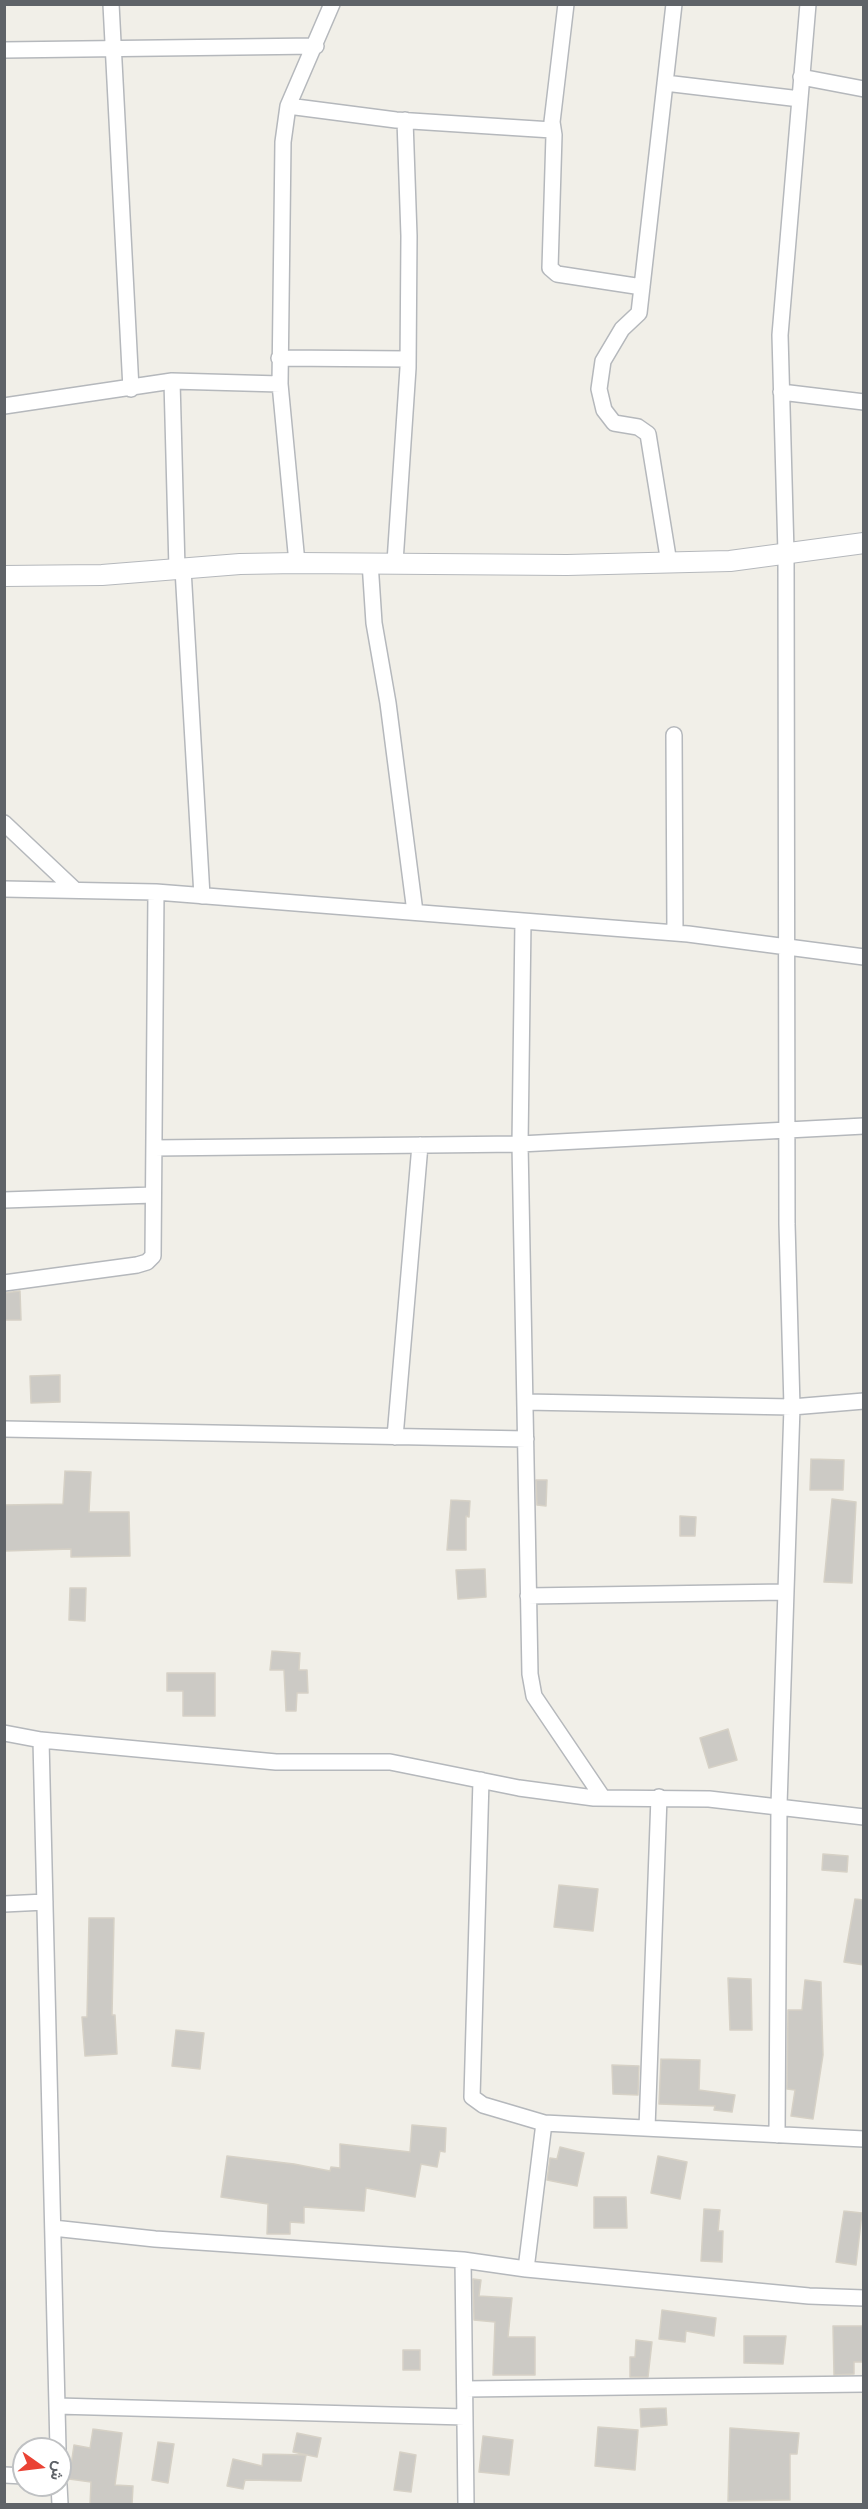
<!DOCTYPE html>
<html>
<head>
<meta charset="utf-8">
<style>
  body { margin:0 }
  #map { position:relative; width:868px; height:2509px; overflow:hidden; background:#f1efe8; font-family:"Source Sans 3",Vazirmatn,sans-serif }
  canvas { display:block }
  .frame { position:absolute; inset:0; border:6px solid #5f6368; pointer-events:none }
  .north { position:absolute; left:12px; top:2437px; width:60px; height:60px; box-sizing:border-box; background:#fff; border:2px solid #bfc1c3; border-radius:50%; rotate:104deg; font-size:16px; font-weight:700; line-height:24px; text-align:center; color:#5f6368 }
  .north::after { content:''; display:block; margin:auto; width:21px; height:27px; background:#ea4335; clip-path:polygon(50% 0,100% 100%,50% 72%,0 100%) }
</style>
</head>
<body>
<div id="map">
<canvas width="868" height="2509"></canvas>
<div class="frame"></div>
<div class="north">ش</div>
</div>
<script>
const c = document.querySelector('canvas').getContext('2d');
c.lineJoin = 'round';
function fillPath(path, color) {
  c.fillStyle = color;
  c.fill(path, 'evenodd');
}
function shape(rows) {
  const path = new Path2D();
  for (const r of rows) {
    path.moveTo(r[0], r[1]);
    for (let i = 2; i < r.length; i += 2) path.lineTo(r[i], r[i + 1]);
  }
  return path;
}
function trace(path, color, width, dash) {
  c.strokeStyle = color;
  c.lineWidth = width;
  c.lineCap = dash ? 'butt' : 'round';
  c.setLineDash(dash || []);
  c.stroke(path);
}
const building = shape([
  [20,1291,21,1320,4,1320,4,1293,20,1291],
  [60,1375,60,1402,31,1403,30,1376,60,1375],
  [811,1459,844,1460,843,1490,810,1490,811,1459],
  [65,1471,91,1472,89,1512,129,1512,130,1556,71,1557,71,1549,5,1551,4,1505,63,1504,65,1471],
  [536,1480,547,1480,546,1506,537,1505,536,1480],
  [832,1499,856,1502,852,1583,824,1582,832,1499],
  [451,1500,470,1501,469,1517,466,1516,466,1550,447,1550,451,1500],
  [680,1516,696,1517,695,1536,680,1536,680,1516],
  [485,1569,486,1597,458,1599,456,1570,485,1569],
  [70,1588,86,1588,85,1621,69,1620,70,1588],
  [272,1651,300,1653,299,1670,307,1670,308,1693,297,1693,296,1711,286,1711,284,1670,270,1670,272,1651],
  [167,1673,215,1673,215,1716,183,1716,183,1691,167,1691,167,1673],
  [728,1729,737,1760,709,1768,700,1738,728,1729],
  [823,1854,848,1856,847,1872,822,1870,823,1854],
  [559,1885,598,1889,593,1931,554,1927,559,1885],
  [855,1899,864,1900,864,1965,844,1962,855,1899],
  [89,1918,114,1918,112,2015,115,2015,117,2054,85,2056,82,2017,87,2017,89,1918],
  [728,1978,751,1979,752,2030,730,2030,728,1978],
  [805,1980,821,1982,823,2055,813,2119,791,2116,795,2090,787,2089,788,2010,802,2010,805,1980],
  [176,2030,204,2033,200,2069,172,2066,176,2030],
  [661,2059,700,2060,699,2090,735,2095,732,2112,714,2110,715,2106,659,2104,661,2059],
  [612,2065,639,2066,638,2095,613,2094,612,2065],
  [412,2125,446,2128,445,2152,440,2151,437,2167,421,2164,415,2197,366,2188,364,2211,304,2207,304,2223,290,2222,290,2234,267,2234,268,2204,221,2197,227,2156,294,2164,330,2171,331,2167,340,2168,340,2144,410,2152,412,2125],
  [560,2147,584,2153,577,2186,547,2180,550,2158,557,2159,560,2147],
  [658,2156,687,2162,680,2199,651,2193,658,2156],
  [594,2197,626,2197,627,2228,594,2228,594,2197],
  [704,2209,720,2210,718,2231,723,2231,722,2262,701,2261,704,2209],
  [844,2211,862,2213,856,2265,836,2262,844,2211],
  [473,2279,481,2280,479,2296,512,2298,508,2337,535,2337,535,2375,493,2375,495,2322,474,2320,473,2279],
  [662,2310,716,2318,714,2336,686,2331,685,2342,659,2339,662,2310],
  [833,2326,864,2326,864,2362,854,2362,854,2374,834,2375,833,2326],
  [744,2336,786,2336,783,2364,744,2363,744,2336],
  [636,2340,652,2342,648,2377,630,2377,630,2357,635,2357,636,2340],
  [403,2350,420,2350,420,2370,403,2370,403,2350],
  [666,2408,667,2425,641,2427,640,2409,666,2408],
  [598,2427,638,2430,635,2470,595,2466,598,2427],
  [730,2428,799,2433,797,2454,790,2454,790,2500,728,2501,730,2428],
  [93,2429,122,2433,115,2485,133,2486,132,2505,90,2505,91,2482,69,2479,74,2445,90,2448,93,2429],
  [297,2433,321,2438,317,2457,293,2452,297,2433],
  [483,2436,513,2440,509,2475,479,2472,483,2436],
  [158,2442,174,2444,168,2483,152,2480,158,2442],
  [400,2452,416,2455,411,2492,394,2490,400,2452],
  [263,2454,306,2455,301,2481,245,2480,243,2489,227,2486,233,2459,262,2466,263,2454]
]);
fillPath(building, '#cccac5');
trace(building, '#d6d1c6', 1.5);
const minor = shape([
  [111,4,131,389],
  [566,4,552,122,554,135,550,268,557,274,642,287],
  [4,50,316,46],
  [801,77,864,89],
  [665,83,800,99],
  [288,106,396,120,552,130],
  [279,358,408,359],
  [172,381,177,569],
  [781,392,864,402],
  [4,406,172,381,280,384],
  [370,562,374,623,388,703,415,912],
  [395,562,408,368,409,236,405,120],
  [297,563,280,384,283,142,288,106,332,4],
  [669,563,648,434,638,427,614,423,604,410,599,389,603,361,622,329,639,313,674,4],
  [183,569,202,896],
  [674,735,675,933],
  [4,823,75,890],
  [4,889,156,892,688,934,864,957],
  [523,921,520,1144,530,1674,534,1696,603,1798],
  [154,1148,520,1144,864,1126],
  [4,1200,153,1195],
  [4,1283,137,1265,147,1262,153,1256,156,892],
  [525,1402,792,1407,864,1401],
  [4,1429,526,1439],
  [395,1437,420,1145],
  [528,1596,785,1592],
  [4,1733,41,1740,276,1762,390,1762,519,1788,594,1798,709,1799,864,1817],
  [41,1740,58,2449],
  [481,1780,472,2097,483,2105,544,2123,864,2139],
  [4,1904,45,1902],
  [647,2128,659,1797],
  [777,2135,779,1805,792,1407,787,1224,786,553,780,335,808,4],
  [53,2228,155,2239,463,2260,526,2269,809,2296,864,2298],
  [463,2260,466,2504],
  [526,2269,544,2123],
  [465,2389,864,2384],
  [57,2406,465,2417],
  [4,2475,24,2476],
  [59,2485,60,2504]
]);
const tertiary = shape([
  [4,576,102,575,240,564,297,563,567,565,730,561,864,543]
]);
trace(minor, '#b5b8bc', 18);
trace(tertiary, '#b5b8bc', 22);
trace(minor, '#fff', 15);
trace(tertiary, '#fff', 20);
</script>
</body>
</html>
